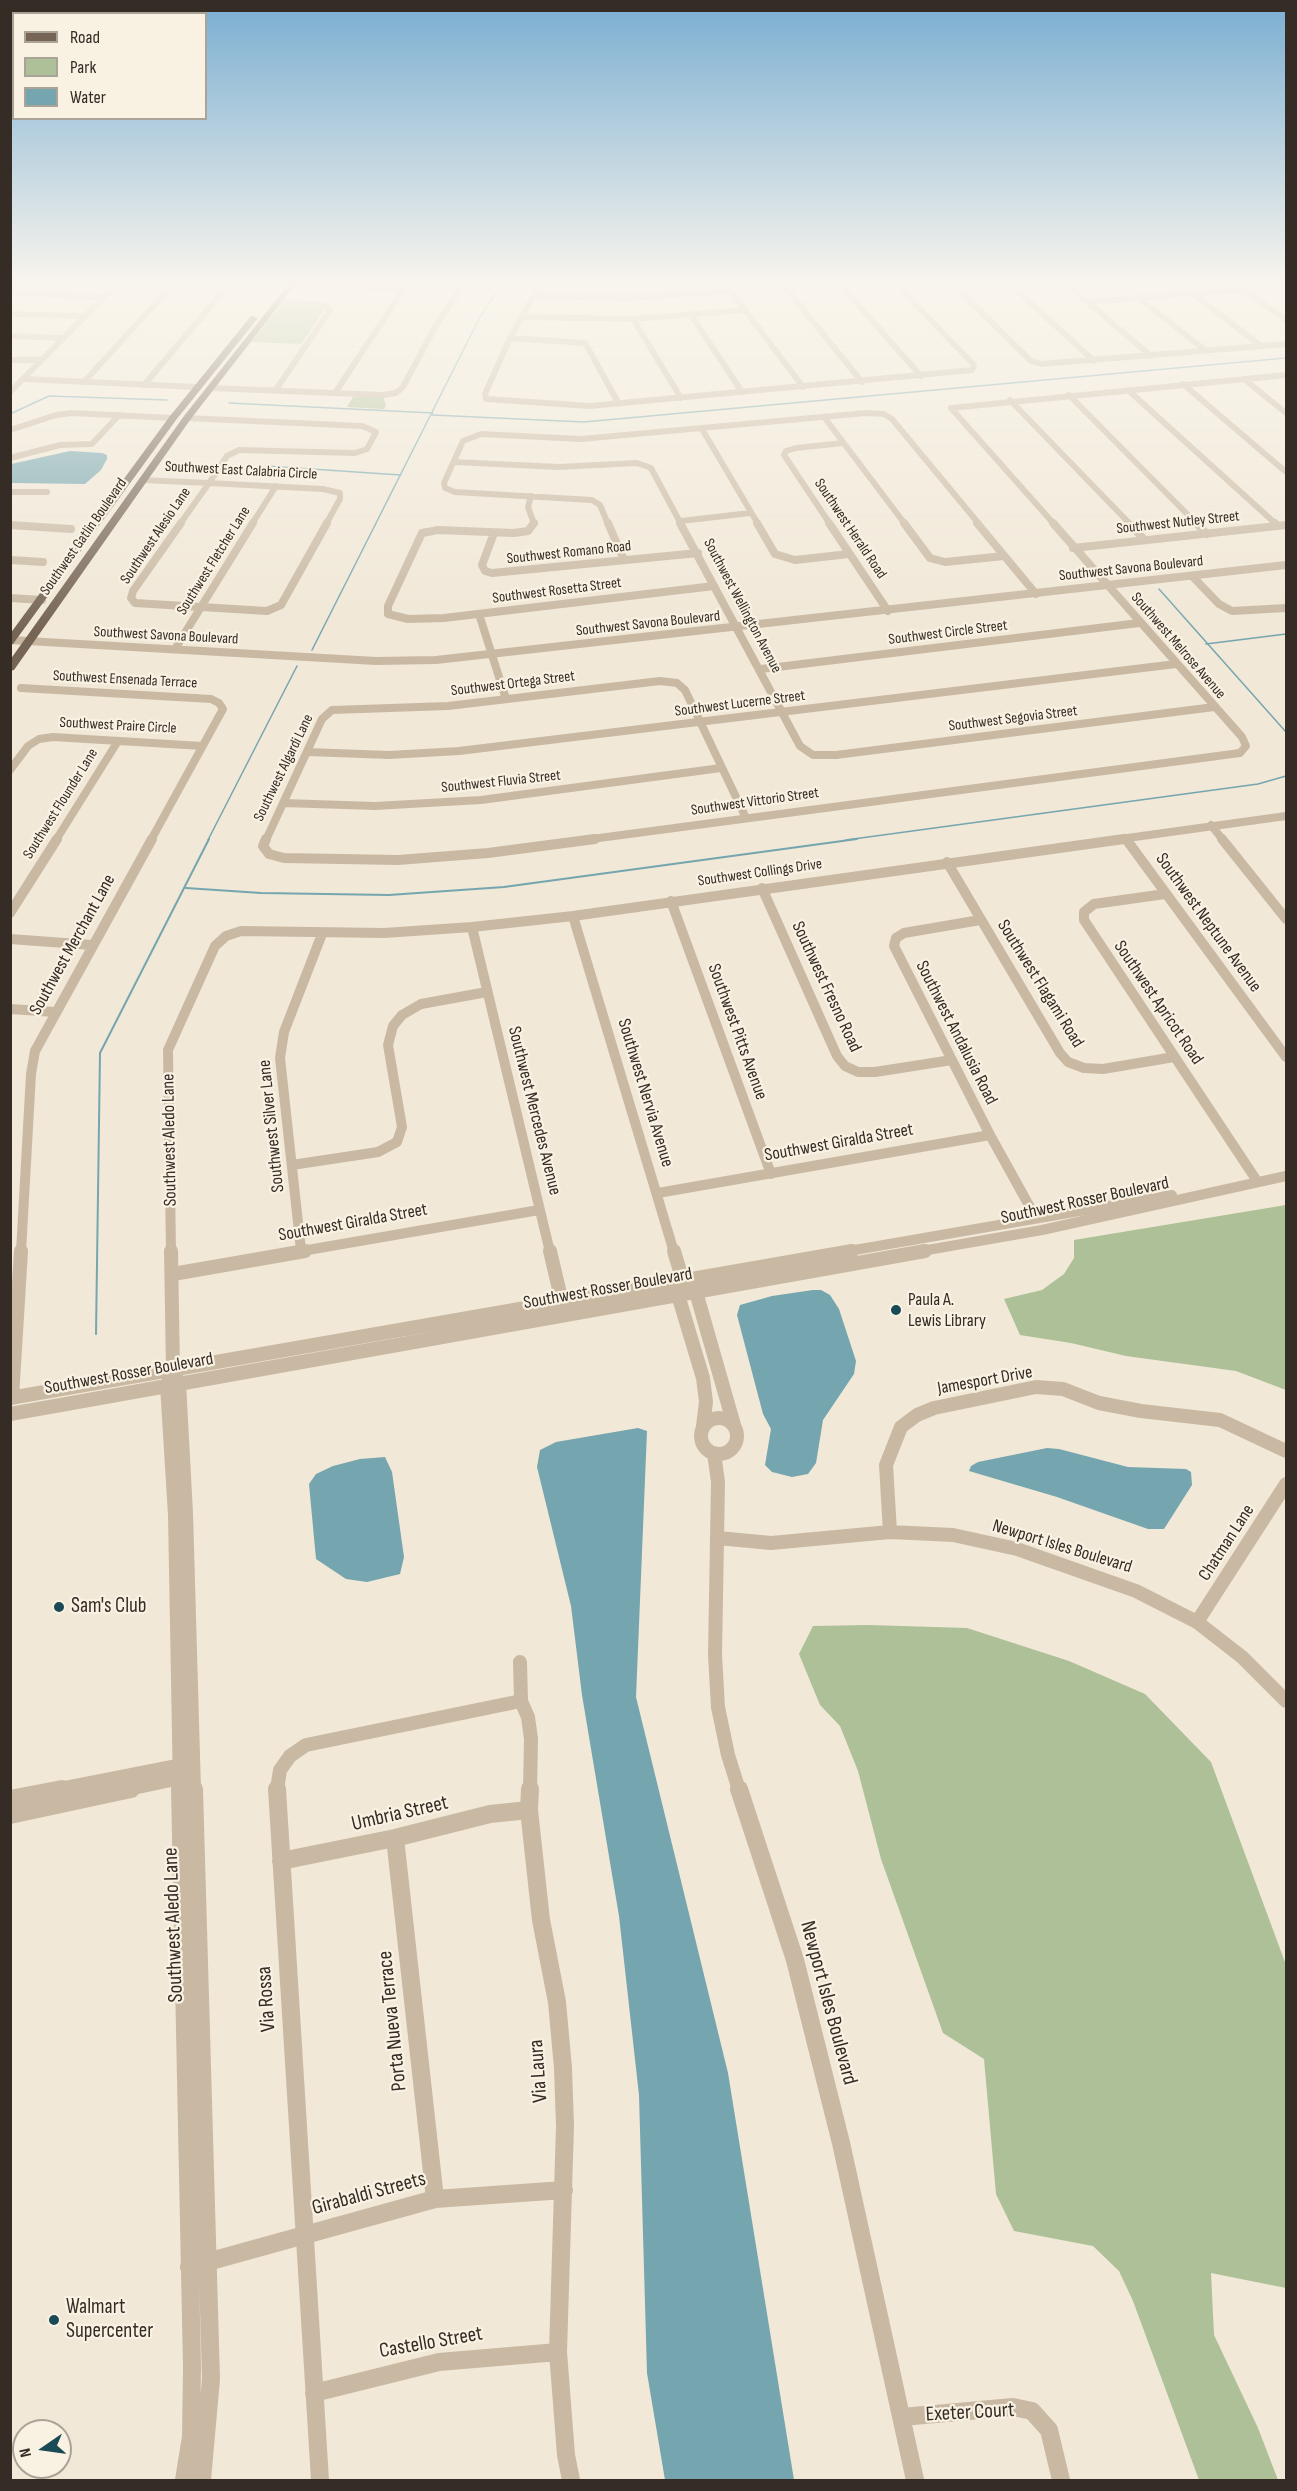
<!DOCTYPE html>
<html>
<head>
<meta charset="utf-8">
<style>
  body { margin:0 }
  #map { position:relative; width:1297px; height:2491px; overflow:hidden; background:#f1e8d7; font-family:"Sofia Sans Condensed",sans-serif }
  canvas { display:block }
  .frame { position:absolute; inset:0; border:12px solid #342c25; pointer-events:none }
  .legend { position:absolute; left:12px; top:12px; width:195px; height:108px; box-sizing:border-box; background:#f9f2e3; border:2px solid #aaa397; margin:0; padding:8px 10px; list-style:none; font-size:18px; color:#342c25 }
  .legend li { display:flex; align-items:center; gap:12px; height:30px }
  .legend b { width:30px; border:2px solid #aaa397 }
  .north { position:absolute; left:12px; top:2419px; width:60px; height:60px; box-sizing:border-box; background:#f9f2e3; border:2px solid #aaa397; border-radius:50%; rotate:257deg; font-size:16px; font-weight:700; line-height:24px; text-align:center; color:#342c25 }
  .north::after { content:''; display:block; margin:auto; width:21px; height:27px; background:#1a4a56; clip-path:polygon(50% 0,100% 100%,50% 72%,0 100%) }
</style>
</head>
<body>
<div id="map">
<canvas width="1297" height="2491"></canvas>
<div class="frame"></div>
<ul class="legend">
<li><b style="height:8px;background:#766555"></b>Road</li>
<li><b style="height:16px;background:#adc097"></b>Park</li>
<li><b style="height:16px;background:#75a5af"></b>Water</li>
</ul>
<div class="north">N</div>
</div>
<script>
const c = document.querySelector('canvas').getContext('2d');
c.lineJoin = 'round';
function fillPath(path, color) {
  c.fillStyle = color;
  c.fill(path, 'evenodd');
}
function shape(rows) {
  const path = new Path2D();
  for (const r of rows) {
    if (r.length === 3) {
      path.moveTo(r[0] + r[2], r[1]);
      path.arc(r[0], r[1], r[2], 0, 2 * Math.PI);
      continue;
    }
    path.moveTo(r[0], r[1]);
    for (let i = 2; i < r.length; i += 2) path.lineTo(r[i], r[i + 1]);
  }
  return path;
}
function trace(path, color, width, dash) {
  c.strokeStyle = color;
  c.lineWidth = width;
  c.lineCap = dash ? 'butt' : 'round';
  c.setLineDash(dash || []);
  c.stroke(path);
}
function label(font, color, halo, rows, align = 'center') {
  c.font = font + ' "Sofia Sans Condensed",sans-serif';
  c.lineWidth = 4.5;
  c.setLineDash([]);
  c.textBaseline = 'middle';
  c.strokeStyle = halo;
  c.fillStyle = color;
  for (const [text, x, y, turn = 0] of rows) {
    c.save();
    c.translate(x, y);
    c.rotate((+turn || 0) * Math.PI / 180);
    c.textAlign = isNaN(turn) ? turn : align;
    if (halo) c.strokeText(text, 0, 0);
    c.fillText(text, 0, 0);
    c.restore();
  }
}
fillPath(shape([
  [282,304,320,306,324,310,301,344,251,342],
  [353,397,383,397,386,405,384,409,347,407],
  [1286,1205,1286,1390,1236,1371,1126,1356,1071,1343,1020,1335,1004,1299,1042,1290,1064,1274,1074,1258,1074,1240],
  [868,1625,967,1628,1069,1661,1145,1694,1211,1762,1286,1965,1286,2288,1211,2273,1214,2335,1258,2428,1278,2480,1199,2480,1133,2301,1119,2271,1093,2246,1014,2231,996,2194,984,2059,943,2033,881,1859,858,1771,840,1726,820,1705,799,1654,813,1626]
]), '#adc097');
fillPath(shape([
  [70,451,102,453,107,455,107,459,101,470,85,484,11,483,11,464],
  [813,1290,821,1290,830,1295,839,1309,856,1361,854,1374,823,1420,816,1463,808,1474,792,1477,772,1472,765,1465,771,1429,763,1414,737,1315,740,1305,772,1296],
  [638,1428,647,1431,636,1697,728,2073,794,2480,665,2480,647,2373,639,2095,619,1916,582,1695,571,1606,537,1467,540,1450,556,1442],
  [1047,1448,1059,1449,1128,1467,1186,1469,1191,1472,1192,1485,1164,1529,1148,1529,1057,1497,969,1471,971,1466,978,1462],
  [385,1457,392,1472,404,1557,400,1574,367,1582,346,1579,316,1559,309,1484,316,1474,333,1466,360,1459]
]), '#75a5af');
trace(shape([
  [1266,281,1286,296],
  [1099,288,1178,281],
  [229,403,433,413],
  [10,414,49,396,167,400],
  [432,415,584,422,1286,358],
  [266,466,401,475],
  [1159,589,1286,732],
  [1206,644,1286,634],
  [312,650,480,317,504,281],
  [208,840,297,666],
  [846,840,1258,784,1286,776]
]), '#75a5af', 1.5);
trace(shape([
  [186,888,261,893,389,895,504,887,857,839],
  [96,1334,100,1053,209,839]
]), '#75a5af', 2);
trace(shape([
  [260,281,404,289],
  [542,281,510,338,485,394,486,399,590,406,972,370,974,365,893,281],
  [723,281,803,387],
  [780,281,862,382],
  [837,281,921,376],
  [950,281,1031,361,1041,364,1286,344],
  [1007,281,1094,361],
  [1063,281,1151,356],
  [10,293,103,297],
  [1192,293,1261,346],
  [49,295,64,281],
  [533,296,627,298,730,291],
  [1139,298,1206,351],
  [1088,302,1236,290,1250,294,1286,320],
  [10,314,84,316],
  [691,315,742,392],
  [522,317,633,319,745,310],
  [633,319,681,398],
  [10,336,64,338],
  [510,338,585,343,619,404],
  [10,360,41,360],
  [25,379,196,387],
  [1244,379,1286,413],
  [84,382,176,281],
  [1183,384,1286,472],
  [144,385,232,281],
  [211,388,383,395,396,393,403,387,435,327,465,281],
  [1128,390,1276,524],
  [275,391,330,310,324,305,278,302],
  [10,392,120,281],
  [335,393,409,281],
  [1069,395,1197,524],
  [1010,400,1130,524],
  [824,417,905,524],
  [187,418,362,426,376,432,367,449,355,453,239,450,227,456,209,483],
  [702,429,758,524],
  [10,430,56,415,71,413,173,418],
  [10,458,60,445,92,444,119,415],
  [454,462,559,467,637,463,651,468,681,524],
  [142,480,209,483],
  [209,483,323,489,340,493,340,499,326,524],
  [10,492,47,492],
  [531,496,528,507,534,524],
  [681,521,750,513],
  [180,524,209,483],
  [252,524,276,486],
  [608,524,600,505,592,500,455,492,445,488,444,483,463,441,481,434,581,439,866,413,884,414,892,419,979,524],
  [830,524,784,455,786,451,796,448,843,443],
  [1054,524,951,408,1286,375]
]), '#c9b9a3', 6);
trace(shape([
  [181,523,133,591,131,598,135,603,267,611,281,605,327,523],
  [534,523,528,531,514,533,438,530,422,533,388,606,388,614,408,619,444,618,714,586],
  [608,523,624,560],
  [680,523,800,746,813,755,836,755,1214,707],
  [757,523,775,554,795,560,849,554],
  [829,523,888,611],
  [904,523,930,558,945,562,1004,556],
  [977,523,1036,594],
  [1128,523,1145,540],
  [1196,523,1207,534],
  [1275,523,1278,526],
  [10,525,71,529],
  [494,533,482,565,485,571,492,573,698,553],
  [1073,548,1286,525],
  [10,560,43,562],
  [1192,576,1219,604,1232,611,1286,608],
  [10,598,42,600],
  [479,614,506,699],
  [10,640,376,661,436,660,1286,565],
  [175,649,253,523],
  [761,669,1139,623],
  [21,688,211,699,219,703,223,709,151,840],
  [307,752,389,755,459,751,1176,664],
  [10,770,28,746,39,739,53,737,202,746],
  [283,803,375,806,481,800,721,768],
  [1211,825,1223,840],
  [1125,838,1127,840],
  [56,840,118,741],
  [266,840,322,719,332,710,448,706,660,681,677,683,685,690,746,818],
  [584,840,1240,753,1246,746,1242,737,1053,523],
  [1113,840,1286,816]
]), '#c9b9a3', 8);
trace(shape([
  [266,839,263,846,269,854,284,858,398,860,488,853,595,839],
  [1126,839,1286,1057],
  [1222,839,1286,919],
  [947,862,1060,1053,1068,1062,1084,1068,1103,1069,1174,1057],
  [762,888,837,1056,845,1066,858,1072,875,1072,952,1060],
  [1165,894,1094,904,1084,912,1084,920,1257,1181],
  [671,901,771,1174],
  [10,913,57,839],
  [573,916,674,1252],
  [980,920,904,933,896,938,894,946,990,1135,1036,1218],
  [472,927,550,1252],
  [10,939,92,945],
  [10,1009,55,1012],
  [292,1165,378,1152,397,1142,402,1127,388,1045,393,1026,402,1015,421,1004,487,992],
  [658,1193,990,1135],
  [301,1250,280,1058,284,1032,322,934],
  [21,1252,31,1074,35,1051,152,839],
  [171,1252,168,1050,215,946,226,936,241,931,384,933,472,927,573,916,1124,839],
  [296,1252,539,1210],
  [843,1252,1172,1195],
  [916,1252,1042,1230,1286,1176]
]), '#c9b9a3', 10);
trace(shape([
  [171,1251,173,1370,167,1385,175,1515,180,1790],
  [550,1251,562,1302],
  [674,1251,683,1281],
  [173,1274,305,1251],
  [681,1288,678,1295,703,1378,706,1402,703,1426],
  [691,1288,696,1292,734,1425],
  [176,1377,179,1383,186,1513,194,1790],
  [10,1398,852,1251],
  [12,1398,21,1251],
  [10,1414,925,1251],
  [719,1436,18],
  [714,1453,718,1482,715,1655,718,1707,728,1755,739,1790],
  [890,1532,886,1465,901,1427,917,1415,934,1408,1036,1387,1063,1389,1099,1403,1141,1411,1220,1420,1286,1451],
  [718,1538,771,1543,890,1532,953,1535,1017,1549,1136,1591,1197,1622,1242,1657,1286,1701],
  [1197,1622,1286,1484],
  [520,1662,521,1701,528,1717,531,1739,530,1790],
  [54,1790,186,1764],
  [124,1790,185,1777],
  [277,1790,280,1770,290,1756,306,1745,521,1701]
]), '#c9b9a3', 14);
trace(shape([
  [180,1789,192,2367,191,2437,184,2480],
  [194,1789,211,2379,202,2480],
  [277,1789,320,2480],
  [530,1789,529,1810,541,1920,557,2002,563,2068,565,2126,558,2352,566,2455,571,2480],
  [739,1789,795,1960,841,2143,915,2480],
  [10,1799,62,1789],
  [10,1815,131,1789],
  [395,1838,435,2199],
  [281,1861,395,1838,490,1814,529,1810],
  [189,2267,435,2199,564,2190],
  [314,2393,439,2362,558,2352],
  [902,2417,1013,2407,1032,2411,1049,2430,1061,2480]
]), '#c9b9a3', 18);
fillPath(shape([
  [291,281,298,281,190,420,14,670,10,671,10,660,184,416,291,281],
  [251,316,258,318,176,420,13,644,10,645,10,634,170,416,251,316]
]), '#766555');
const sky = c.createLinearGradient(0, 0, 0, 630);
sky.addColorStop(0, '#7aaed1');
sky.addColorStop(0.45, '#f9f5ed');
sky.addColorStop(1, '#f9f5ed00');
c.fillStyle = sky;
c.fillRect(0, 0, 1297, 630);
for (const [x, y, r, color] of [
  [896,1310,6,"#1a4a56"],
  [59,1607,6,"#1a4a56"],
  [54,2320,6,"#1a4a56"]
]) {
  const dot = new Path2D();
  dot.arc(x, y, r, 0, 2 * Math.PI);
  c.fillStyle = color;
  c.fill(dot);
  trace(dot, '#f9f2e3', 2);
}
label('15px', '#342c25', '#f9f2e3', [
  ["Southwest East Calabria Circle",241,471,3],
  ["Southwest Nutley Street",1178,523,-6],
  ["Southwest Herald Road",850,529,56],
  ["Southwest Alesio Lane",156,536,-56],
  ["Southwest Gatlin Boulevard",84,537,-55],
  ["Southwest Romano Road",569,553,-6],
  ["Southwest Fletcher Lane",214,561,-58],
  ["Southwest Savona Boulevard",1131,569,-6],
  ["Southwest Rosetta Street",557,591,-7],
  ["Southwest Wellington Avenue",742,606,62],
  ["Southwest Savona Boulevard",648,624,-6],
  ["Southwest Circle Street",948,633,-7],
  ["Southwest Savona Boulevard",166,636,3],
  ["Southwest Melrose Avenue",1178,646,49],
  ["Southwest Ensenada Terrace",125,680,3],
  ["Southwest Ortega Street",513,684,-7],
  ["Southwest Lucerne Street",740,704,-7],
  ["Southwest Segovia Street",1013,719,-7],
  ["Southwest Praire Circle",118,726,3],
  ["Southwest Algardi Lane",284,768,-64],
  ["Southwest Fluvia Street",501,782,-6],
  ["Southwest Vittorio Street",755,802,-8],
  ["Southwest Flounder Lane",61,804,-58],
  ["Southwest Collings Drive",760,873,-8]
]);
label('18px', '#342c25', '#f9f2e3', [
  ["Southwest Neptune Avenue",1208,923,54],
  ["Southwest Merchant Lane",73,945,-61],
  ["Southwest Flagami Road",1040,984,58],
  ["Southwest Fresno Road",826,987,65],
  ["Southwest Apricot Road",1158,1003,56],
  ["Southwest Pitts Avenue",737,1032,70],
  ["Southwest Andalusia Road",956,1033,63],
  ["Southwest Nervia Avenue",645,1093,73],
  ["Southwest Mercedes Avenue",534,1111,76],
  ["Southwest Silver Lane",272,1126,-96],
  ["Southwest Aledo Lane",170,1140,-91],
  ["Southwest Giralda Street",839,1143,-10],
  ["Southwest Rosser Boulevard",1085,1201,-12],
  ["Southwest Giralda Street",353,1223,-10],
  ["Southwest Rosser Boulevard",608,1289,-10],
  ["Southwest Rosser Boulevard",129,1374,-10],
  ["Jamesport Drive",985,1381,-10],
  ["Chatman Lane",1227,1543,-57],
  ["Newport Isles Boulevard",1062,1547,17]
]);
label('18px', '#342c25', '#f9f2e3', [
  ["Paula A.",908,1300],
  ["Lewis Library",908,1321]
], 'left');
label('21px', '#342c25', '#f9f2e3', [
  ["Sam's Club",71,1607],
  ["Walmart",66,2308],
  ["Supercenter",66,2332]
], 'left');
label('21px', '#342c25', '#f9f2e3', [
  ["Umbria Street",400,1814,-13],
  ["Southwest Aledo Lane",174,1925,-92],
  ["Via Rossa",267,1999,-94],
  ["Newport Isles Boulevard",828,2003,75],
  ["Porta Nueva Terrace",393,2021,-96],
  ["Via Laura",539,2071,-94],
  ["Girabaldi Streets",369,2194,-15],
  ["Castello Street",431,2343,-10],
  ["Exeter Court",970,2413,-3]
]);
</script>
</body>
</html>
